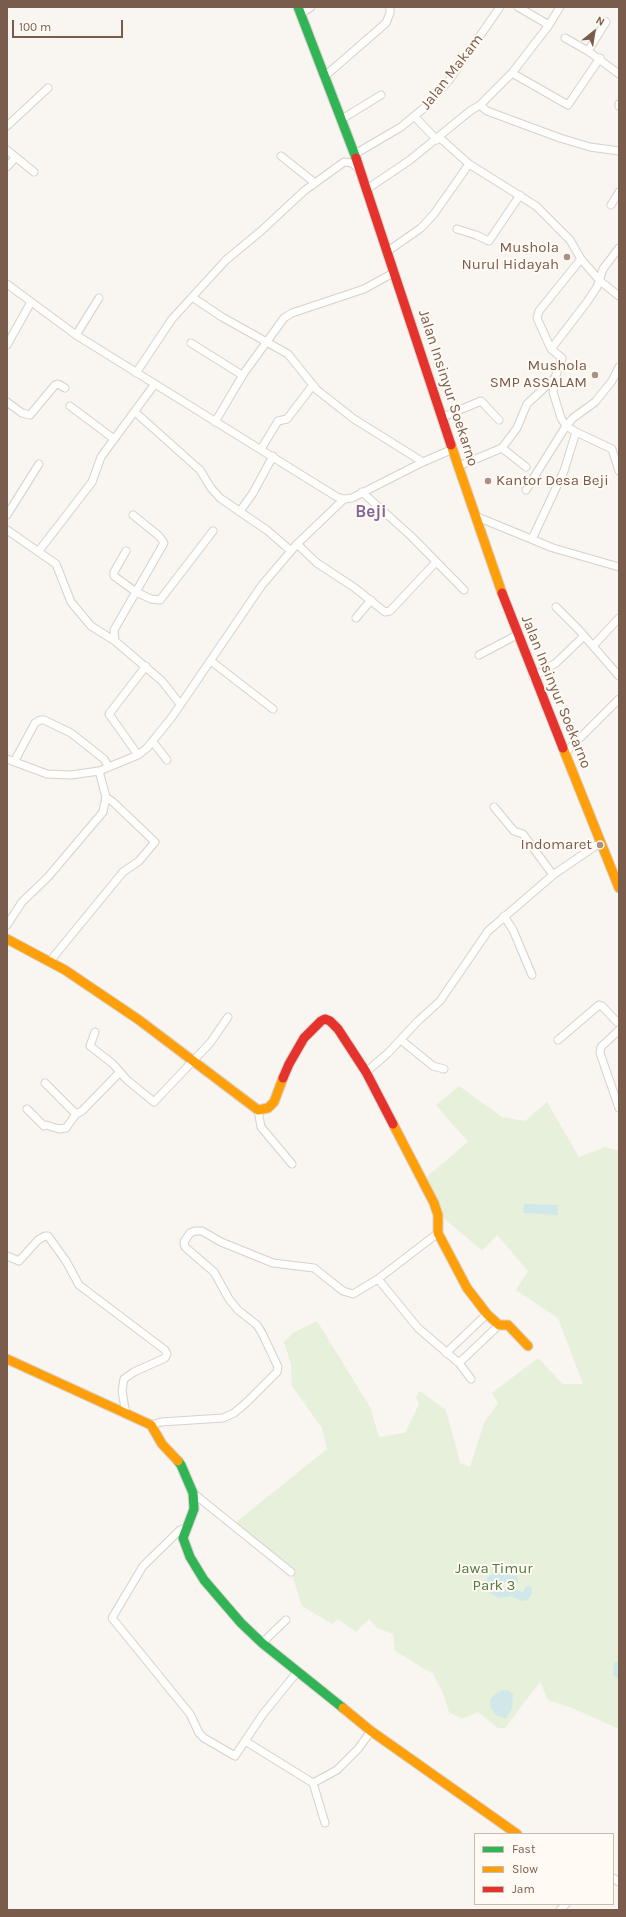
<!DOCTYPE html>
<html>
<head>
<meta charset="utf-8">
<style>
  body { margin:0 }
  #map { position:relative; width:626px; height:1917px; overflow:hidden; background:#f9f5f0; font-family:Karla,sans-serif }
  canvas { display:block }
  .frame { position:absolute; inset:0; border:8px solid #7a5c4d; pointer-events:none }
  .legend { position:absolute; left:474px; top:1833px; width:140px; height:72px; box-sizing:border-box; background:#fffaf3; border:1px solid #cabbb1; margin:0; padding:5px 7px; list-style:none; font-size:12px; color:#7a5c4d }
  .legend li { display:flex; align-items:center; gap:8px; height:20px }
  .legend b { width:20px; border:1px solid #cabbb1 }
  .north { position:absolute; left:574px; top:12px; width:40px; height:40px; -webkit-text-stroke:3px #fffaf3; paint-order:stroke; rotate:30deg; font-size:11px; font-weight:700; line-height:16px; text-align:center; color:#7a5c4d }
  .north::after { content:''; display:block; margin:auto; width:14px; height:18px; background:#7a5c4d; clip-path:polygon(50% 0,100% 100%,50% 72%,0 100%) }
  .scale { position:absolute; left:12px; top:20px; width:111px; height:18px; box-sizing:border-box; border:2px solid #7a5c4d; border-top:0; padding-left:5px; font-size:12px; line-height:14px; white-space:nowrap; color:#7a5c4d; -webkit-text-stroke:3px #fffaf3; paint-order:stroke }
</style>
</head>
<body>
<div id="map">
<canvas width="626" height="1917"></canvas>
<div class="frame"></div>
<ul class="legend">
<li><b style="height:5px;background:#30b455"></b>Fast</li>
<li><b style="height:5px;background:#ff9f0a"></b>Slow</li>
<li><b style="height:5px;background:#e5322d"></b>Jam</li>
</ul>
<div class="north">N</div>
<div class="scale">100 m</div>
</div>
<script>
const c = document.querySelector('canvas').getContext('2d');
c.lineJoin = 'round';
function fillPath(path, color) {
  c.fillStyle = color;
  c.fill(path, 'evenodd');
}
function shape(rows) {
  const path = new Path2D();
  for (const r of rows) {
    path.moveTo(r[0], r[1]);
    for (let i = 2; i < r.length; i += 2) path.lineTo(r[i], r[i + 1]);
  }
  return path;
}
function trace(path, color, width, dash) {
  c.strokeStyle = color;
  c.lineWidth = width;
  c.lineCap = dash ? 'butt' : 'round';
  c.setLineDash(dash || []);
  c.stroke(path);
}
function label(font, color, halo, rows, align = 'center') {
  c.font = font + ' Karla,sans-serif';
  c.lineWidth = 4;
  c.setLineDash([]);
  c.textBaseline = 'middle';
  c.strokeStyle = halo;
  c.fillStyle = color;
  for (const [text, x, y, turn = 0] of rows) {
    c.save();
    c.translate(x, y);
    c.rotate((+turn || 0) * Math.PI / 180);
    c.textAlign = isNaN(turn) ? turn : align;
    if (halo) c.strokeText(text, 0, 0);
    c.fillText(text, 0, 0);
    c.restore();
  }
}
fillPath(shape([
  [459,1086,502,1117,525,1121,547,1102,579,1157,605,1147,619,1151,619,1729,572,1708,548,1700,540,1682,505,1728,498,1728,478,1712,462,1719,449,1712,443,1693,433,1674,395,1651,393,1634,377,1628,369,1619,356,1632,338,1619,332,1624,302,1606,289,1565,235,1523,327,1449,322,1428,292,1386,291,1364,284,1342,293,1333,317,1321,370,1407,379,1437,405,1433,419,1404,416,1397,420,1391,446,1410,460,1463,470,1467,484,1423,498,1403,492,1393,538,1358,563,1384,583,1384,558,1318,516,1290,528,1271,497,1235,482,1251,444,1218,425,1178,468,1142,436,1105]
]), '#e7f0db');
fillPath(shape([
  [524,1204,558,1205,558,1215,523,1213],
  [614,1662,619,1662,619,1679,613,1675],
  [502,1690,509,1691,513,1694,512,1708,506,1719,496,1715,491,1708,490,1701,493,1696]
]), '#d0e8ea');
trace(shape([
  [514,1580,496,1576,491,1580,490,1586,491,1589,500,1594,512,1592,523,1597,526,1596,528,1590]
]), '#d0e8ea', 8);
const street = shape([
  [518,7,549,25],
  [301,14,311,7],
  [565,38,588,51,619,74],
  [588,51,606,22],
  [512,73,568,105,600,58],
  [325,76,386,23,390,13,390,7],
  [480,105,487,111,560,138,590,147,619,151],
  [619,106,619,104],
  [415,117,437,140],
  [342,119,381,95],
  [7,126,48,88],
  [440,138,469,164,536,206,570,240,581,259,600,281,619,296],
  [7,150,34,172],
  [355,154,401,127,424,108,450,79,500,7],
  [281,156,315,183],
  [7,167,16,157],
  [367,189,410,160,470,111,480,105,512,73,549,25,560,7],
  [611,205,619,192],
  [457,229,476,235,489,241,520,195],
  [388,251,421,228,434,214,469,164],
  [581,259,539,311,537,318,551,349,562,358,555,378,553,392,561,418,566,426,576,432,612,449,619,471],
  [7,284,76,335,337,497,344,499,352,498,423,462,453,449],
  [192,297,222,317,288,354,317,390,354,419,423,462],
  [76,335,99,298],
  [191,343,242,375],
  [7,345,31,302],
  [551,349,587,302,597,287,603,269,619,248],
  [136,373,172,319,226,260,261,231,304,191,344,162,352,163,359,169],
  [7,402,22,413,30,415,55,385,58,384,65,388],
  [70,406,114,439],
  [135,412,200,470,211,488,220,498,268,531,291,551],
  [443,417,481,401,499,420],
  [215,422,244,373,284,318,292,313,364,289,395,272],
  [502,448,526,467],
  [261,449,278,421,287,419,313,385],
  [459,466,502,448,517,428,527,404,555,378],
  [526,490,566,426,573,418,595,402,612,381,619,367],
  [362,492,411,536,464,590],
  [240,511,253,493,273,456],
  [7,515,39,464],
  [133,515,159,536,164,543,114,630,115,641,162,681,180,704],
  [475,516,553,548,619,567],
  [7,530,56,564,71,602,91,626,115,641],
  [532,539,564,471,576,432],
  [297,544,317,563,355,588,385,612,390,611,436,562],
  [126,551,114,572,114,576,136,592,151,599,160,600,213,531],
  [38,552,92,482,101,457,154,385],
  [556,607,579,630,619,676],
  [356,618,371,600],
  [593,646,619,618],
  [479,655,517,635],
  [211,661,273,709],
  [533,677,556,663,584,636],
  [153,742,167,760],
  [565,753,619,699],
  [138,755,109,714,146,666],
  [7,759,47,774,71,775,99,771,138,755,147,748,172,717,262,585,297,544,344,499],
  [14,762,35,723,40,720,44,720,71,733,104,759,109,767],
  [494,807,514,831,523,834,553,875],
  [504,916,513,930,532,975],
  [7,925,22,902,48,877,103,812,106,797,99,771],
  [50,961,123,872,139,861,155,842,113,802,106,797],
  [619,1030,601,1047,600,1053,619,1108],
  [95,1032,90,1046,113,1064,127,1080,154,1102,210,1043,228,1017],
  [401,1040,433,1066,444,1069],
  [558,1040,599,1005,602,1006,617,1022],
  [366,1072,388,1053,418,1021,440,1001,488,931,553,875,601,842],
  [45,1083,76,1114],
  [27,1109,44,1126,46,1125,59,1129,66,1128,76,1114,82,1111,120,1072],
  [258,1110,261,1127,292,1164],
  [7,1256,19,1261,38,1240,45,1236,48,1236,66,1261,79,1285,165,1350,167,1354,165,1358,134,1372,124,1379,122,1391,126,1414],
  [378,1279,418,1328,459,1363,471,1379],
  [446,1353,487,1314],
  [459,1363,499,1325],
  [151,1425,161,1422,223,1418,234,1413,247,1402,277,1372,278,1367,262,1333,257,1325,238,1310,229,1299,214,1272,185,1247,184,1242,190,1233,195,1231,202,1231,221,1242,273,1263,314,1268,343,1291,353,1294,378,1279,438,1233],
  [193,1493,291,1572],
  [186,1528,180,1530,143,1566,112,1618,190,1714,199,1733,204,1738,235,1756,263,1714,298,1671],
  [262,1643,286,1620],
  [245,1741,313,1783,325,1823],
  [313,1783,337,1770,358,1749,371,1731],
  [613,1878,619,1882],
  [560,1910,566,1904]
]);
const fast = shape([
  [298,7,356,158],
  [178,1461,181,1465,193,1493,194,1509,183,1538,190,1557,204,1580,241,1623,262,1643,343,1708]
]);
const slow = shape([
  [451,445,502,593],
  [563,748,619,888],
  [7,939,65,970,139,1020,258,1110,268,1108,274,1102,283,1078],
  [393,1124,434,1203,438,1215,438,1233,467,1288,487,1314,499,1325,508,1325,528,1346],
  [7,1359,151,1425,162,1444,178,1461],
  [343,1708,371,1731,517,1834]
]);
const jam = shape([
  [356,158,451,445],
  [502,593,563,748],
  [283,1078,289,1064,304,1038,321,1021,325,1019,330,1021,338,1029,366,1072,393,1124]
]);
trace(street, '#d7d1cb', 9);
trace(fast, '#d9d2cb', 11);
trace(slow, '#d9d2cb', 11);
trace(jam, '#d9d2cb', 11);
trace(street, '#fefefd', 7);
trace(fast, '#30b455', 9);
trace(slow, '#ff9f0a', 9);
trace(jam, '#e5322d', 9);
for (const [x, y, r, color] of [
  [567,257,4,"#a69286"],
  [595,375,4,"#a69286"],
  [488,481,4,"#a69286"],
  [600,845,4,"#a69286"]
]) {
  const dot = new Path2D();
  dot.arc(x, y, r, 0, 2 * Math.PI);
  c.fillStyle = color;
  c.fill(dot);
  trace(dot, '#fffaf3', 1.5);
}
label('15px', '#7a5c4d', '#fffaf3', [
  ["Jalan Makam",452,72,-52],
  ["Jalan Insinyur Soekarno",448,388,72],
  ["Jalan Insinyur Soekarno",556,692,68]
]);
label('15px', '#7a5c4d', '#fffaf3', [
  ["Mushola",559,248],
  ["Nurul Hidayah",559,265],
  ["Mushola",587,366],
  ["SMP ASSALAM",587,383],
  ["Kantor Desa Beji",496,481,"left"],
  ["Indomaret",592,845]
], 'right');
label('15px', '#537a41', '#fffaf3', [
  ["Jawa Timur",494,1569],
  ["Park 3",494,1586]
]);
label('bold 17px', '#846695', '#fffaf3', [
  ["Beji",371,512]
]);
</script>
</body>
</html>
